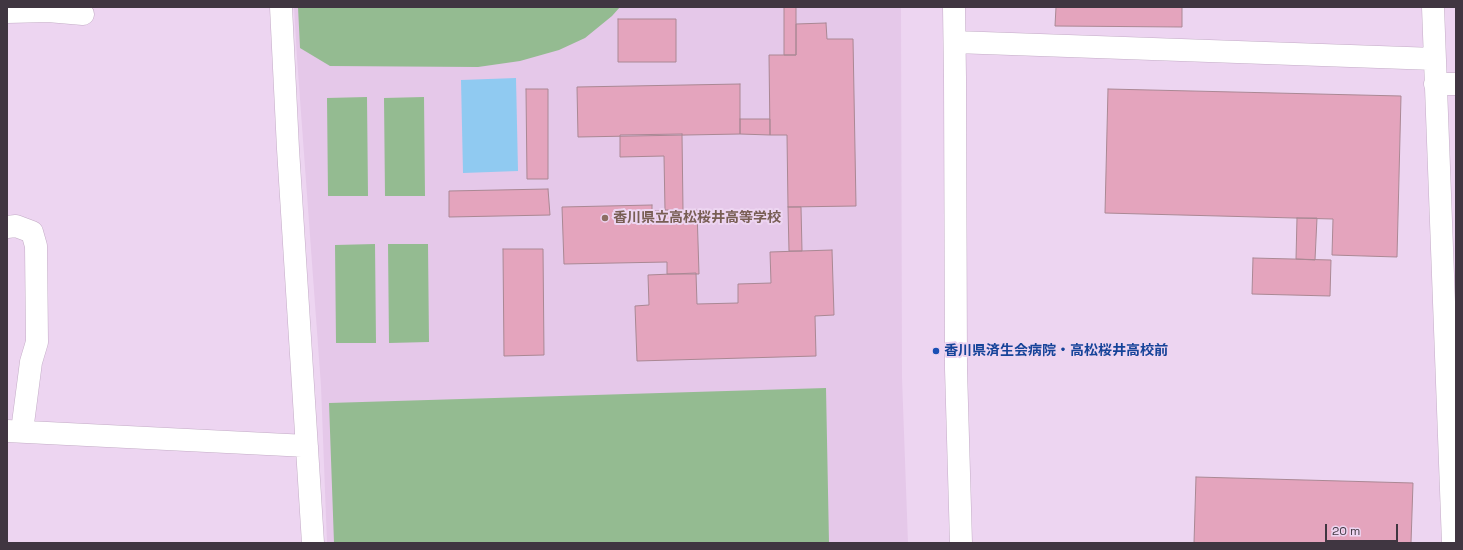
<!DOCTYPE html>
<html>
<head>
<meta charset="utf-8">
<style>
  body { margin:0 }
  #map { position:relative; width:1463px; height:550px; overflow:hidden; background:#edd5f1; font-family:"Space Grotesk",sans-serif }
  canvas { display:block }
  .frame { position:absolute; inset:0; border:8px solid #403641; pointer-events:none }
  .scale { position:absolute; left:1325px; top:524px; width:73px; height:18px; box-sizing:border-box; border:2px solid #403641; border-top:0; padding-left:5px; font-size:12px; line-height:14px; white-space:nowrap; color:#403641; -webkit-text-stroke:3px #edd5f1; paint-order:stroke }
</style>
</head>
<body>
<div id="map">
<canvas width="1463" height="550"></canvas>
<div class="frame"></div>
<div class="scale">20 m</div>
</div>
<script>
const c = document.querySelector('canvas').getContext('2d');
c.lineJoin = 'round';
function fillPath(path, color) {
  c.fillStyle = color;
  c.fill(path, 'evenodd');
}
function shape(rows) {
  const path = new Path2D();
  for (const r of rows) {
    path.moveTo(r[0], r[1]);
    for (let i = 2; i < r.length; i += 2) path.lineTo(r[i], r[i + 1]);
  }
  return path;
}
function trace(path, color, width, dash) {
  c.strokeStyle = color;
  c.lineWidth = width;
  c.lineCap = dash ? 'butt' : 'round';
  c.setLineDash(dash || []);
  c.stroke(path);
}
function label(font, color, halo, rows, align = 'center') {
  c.font = font + ' "Space Grotesk","Noto Sans JP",sans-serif';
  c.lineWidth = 4;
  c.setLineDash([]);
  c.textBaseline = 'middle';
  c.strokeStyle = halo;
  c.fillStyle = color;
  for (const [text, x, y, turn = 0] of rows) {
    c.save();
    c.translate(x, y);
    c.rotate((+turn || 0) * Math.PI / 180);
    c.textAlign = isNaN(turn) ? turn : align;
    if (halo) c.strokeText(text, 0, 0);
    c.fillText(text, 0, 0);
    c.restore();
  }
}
fillPath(shape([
  [294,7,901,7,902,378,908,543,327,543,321,386,297,58]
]), '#e5c8e9');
fillPath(shape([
  [298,7,620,7,612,16,585,38,559,50,520,61,478,67,330,66,300,48],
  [367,97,368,196,328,196,327,98],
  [424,97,425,196,385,196,384,98],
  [375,244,376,343,336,343,335,245],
  [388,244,428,244,429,342,389,343],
  [826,388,829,543,334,543,329,403]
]), '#94bb91');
fillPath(shape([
  [516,78,518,171,463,173,461,80]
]), '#90caf1');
const building = shape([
  [784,7,796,7,796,55,784,55,784,7],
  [1056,7,1182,7,1182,27,1055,26,1056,7],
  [618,19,676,19,676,62,618,62,618,19],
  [826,23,827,39,853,39,856,206,788,207,787,135,770,135,769,55,796,55,796,24,826,23],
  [740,84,740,134,578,137,577,87,740,84],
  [526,89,548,89,548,179,527,179,526,89],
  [1108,89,1401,96,1397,257,1332,255,1333,219,1105,213,1108,89],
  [740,119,770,119,770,135,740,134,740,119],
  [682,134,683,210,665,210,664,156,620,157,620,135,682,134],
  [548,189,550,215,449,217,449,191,548,189],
  [652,205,652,211,697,210,699,274,667,274,667,262,564,264,562,207,652,205],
  [788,207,801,207,802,251,789,251,788,207],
  [1297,218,1317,218,1315,260,1296,259,1297,218],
  [503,249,543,249,544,355,504,356,503,249],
  [832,250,834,315,815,316,816,356,637,361,635,306,649,305,648,275,696,273,697,304,738,303,738,284,771,283,770,252,832,250],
  [1253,258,1331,260,1330,296,1252,294,1253,258],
  [1196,477,1413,483,1411,543,1194,543,1196,477]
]);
fillPath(building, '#e4a4bd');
trace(building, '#aa8894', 1);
const minor = shape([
  [281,7,288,149,313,543],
  [954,7,955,78,956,369,961,543],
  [1433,7,1453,543],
  [7,12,48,11,83,14],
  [955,42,1435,59],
  [1435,84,1456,84],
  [7,227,16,226,32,232,36,246,37,342,31,362,22,431],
  [7,431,307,446]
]);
trace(minor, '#c3acc6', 23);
trace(minor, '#fff', 22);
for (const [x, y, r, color] of [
  [605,218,4,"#8d6e63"],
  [936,351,4,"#1a4fb4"]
]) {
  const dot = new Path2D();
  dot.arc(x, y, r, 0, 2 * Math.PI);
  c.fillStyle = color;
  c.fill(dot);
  trace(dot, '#edd5f1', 1.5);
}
label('bold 14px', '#785e54', '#edd5f1', [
  ["香川県立高松桜井高等学校",613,218]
], 'left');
label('bold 14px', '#164399', '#edd5f1', [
  ["香川県済生会病院・高松桜井高校前",944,351]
], 'left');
</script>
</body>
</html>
